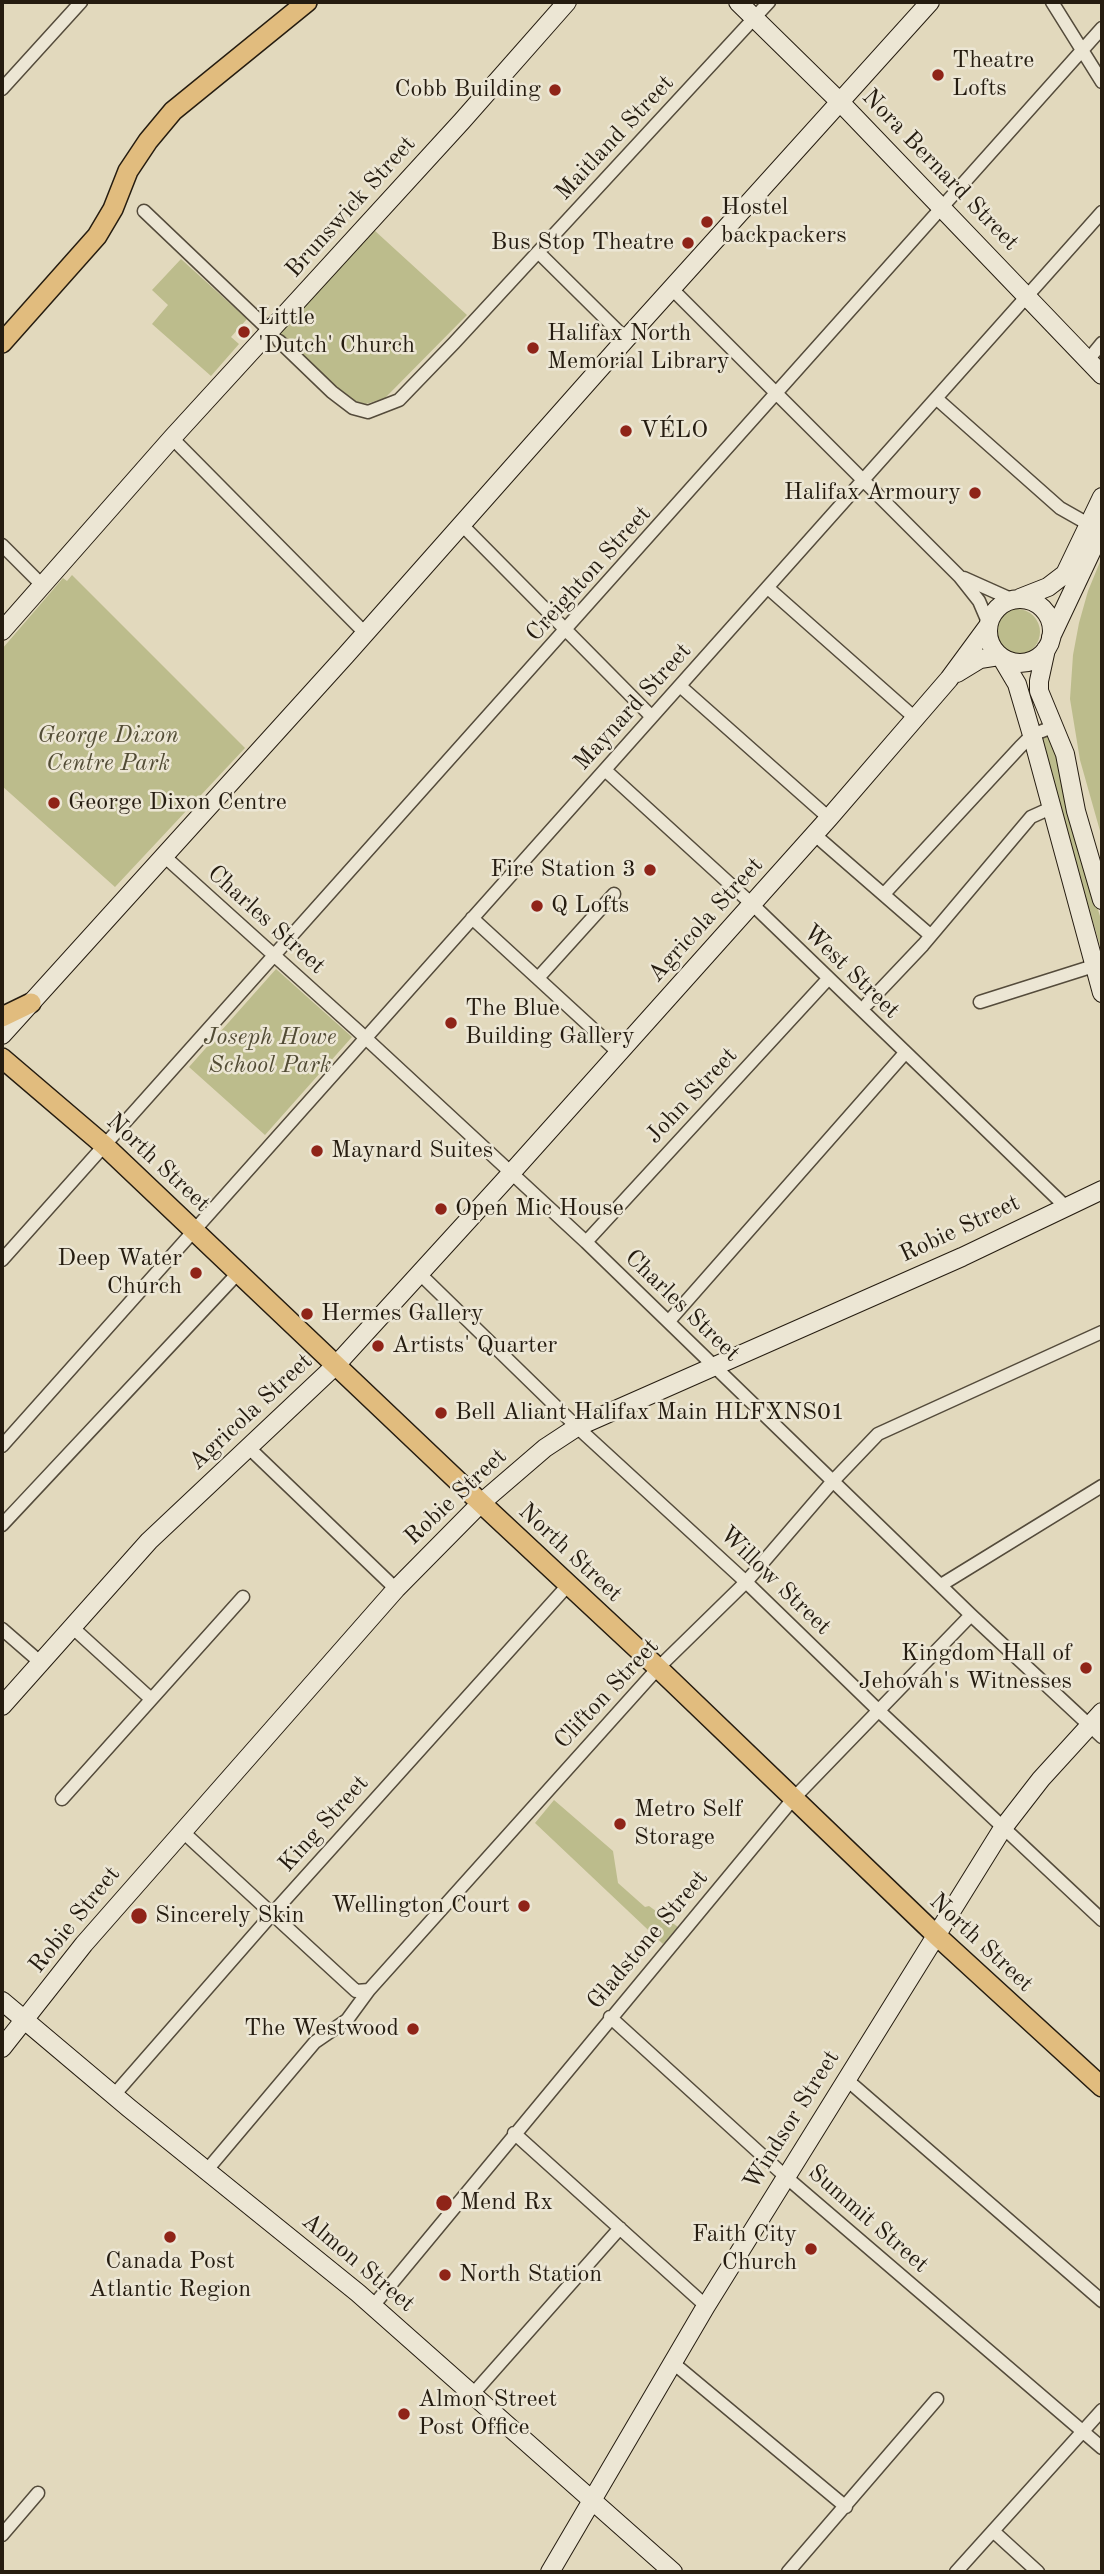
<!DOCTYPE html>
<html>
<head>
<meta charset="utf-8">
<style>
  body { margin:0 }
  #map { position:relative; width:1104px; height:2574px; overflow:hidden; background:#e2d9bd; font-family:"Old Standard TT",serif }
  canvas { display:block }
  .frame { position:absolute; inset:0; border:4px solid #251c10; pointer-events:none }
</style>
</head>
<body>
<div id="map">
<canvas width="1104" height="2574"></canvas>
<div class="frame"></div>
</div>
<script>
const c = document.querySelector('canvas').getContext('2d');
c.lineJoin = 'round';
function fillPath(path, color) {
  c.fillStyle = color;
  c.fill(path, 'evenodd');
}
function shape(rows) {
  const path = new Path2D();
  for (const r of rows) {
    if (r.length === 3) {
      path.moveTo(r[0] + r[2], r[1]);
      path.arc(r[0], r[1], r[2], 0, 2 * Math.PI);
      continue;
    }
    path.moveTo(r[0], r[1]);
    for (let i = 2; i < r.length; i += 2) path.lineTo(r[i], r[i + 1]);
  }
  return path;
}
function trace(path, color, width, dash) {
  c.strokeStyle = color;
  c.lineWidth = width;
  c.lineCap = dash ? 'butt' : 'round';
  c.setLineDash(dash || []);
  c.stroke(path);
}
function label(font, color, halo, rows, align = 'center') {
  c.font = font + ' "Old Standard TT",serif';
  c.lineWidth = 5;
  c.setLineDash([]);
  c.textBaseline = 'middle';
  c.strokeStyle = halo;
  c.fillStyle = color;
  for (const [text, x, y, turn = 0] of rows) {
    c.save();
    c.translate(x, y);
    c.rotate((+turn || 0) * Math.PI / 180);
    c.textAlign = isNaN(turn) ? turn : align;
    if (halo) c.strokeText(text, 0, 0);
    c.fillText(text, 0, 0);
    c.restore();
  }
}
fillPath(shape([
  [374,230,467,315,385,398,366,404,350,400,317,371,279,332],
  [181,259,247,319,231,337,239,344,211,376,152,324,168,305,152,290],
  [1102,557,1102,838,1080,760,1070,699,1073,655,1079,623,1088,591],
  [72,575,245,748,115,887,2,786,2,649,63,578,67,581],
  [1017,632,23],
  [1042,736,1050,736,1056,743,1070,815,1102,923,1102,952,1039,742],
  [276,969,352,1037,265,1135,189,1067],
  [554,1800,613,1851,618,1883,645,1907,649,1906,678,1927,663,1944,535,1823]
]), '#bcbc8c');
const street = shape([
  [1052,2,1102,82],
  [2,89,81,2],
  [144,211,270,331],
  [538,252,626,339],
  [672,289,960,577,979,601,988,622],
  [279,341,332,392,353,408,368,412,399,400,454,343,769,2],
  [1088,360,1102,343],
  [937,399,1060,508,1090,525],
  [172,438,365,633],
  [462,525,651,716],
  [2,545,42,585],
  [964,578,1011,599],
  [768,588,915,718],
  [680,686,829,818],
  [605,770,753,905,1066,1207],
  [815,835,930,935],
  [164,856,358,1031,586,1242,971,1615,1102,1737],
  [884,894,1020,747,1032,735,1055,726],
  [472,918,618,1052],
  [538,978,614,894],
  [980,1002,1100,964],
  [867,1004,923,945,1031,817,1051,808],
  [586,1242,828,979],
  [2,1260,1102,28],
  [419,1273,577,1427,746,1582,878,1710,1102,1920],
  [669,1321,905,1053],
  [2,1446,1102,212],
  [248,1447,396,1589],
  [2,1525,239,1272],
  [941,1585,1102,1486],
  [72,1627,151,1699],
  [2,1629,40,1662],
  [62,1799,243,1597],
  [182,1831,356,1991,369,1990],
  [610,2017,786,2177,1102,2448],
  [846,2079,1102,2301],
  [114,2095,273,1913,569,1584],
  [514,2133,706,2306],
  [207,2170,315,2042,347,2020,369,1990,658,1668,746,1582,833,1481,878,1434,1102,1332],
  [373,2306,793,1799,971,1615],
  [672,2362,846,2507],
  [472,2395,620,2228],
  [993,2531,1038,2572],
  [2,2535,38,2493],
  [788,2572,937,2399],
  [956,2572,1102,2410]
]);
const secondary = shape([
  [738,2,840,102,1102,375],
  [1020,598,1048,587,1065,574,1102,497],
  [1020,631,32],
  [2,631,172,438,462,121,567,2],
  [1051,637,1102,529],
  [1046,649,1039,681,1039,691,1065,754,1076,811,1102,900],
  [1001,657,1017,684,1032,735,1102,993],
  [957,673,980,659,999,656],
  [2,1035,346,655,626,339,930,2],
  [2,1706,149,1541,337,1364,504,1181,829,818,949,679,988,626],
  [2,2001,129,2108,358,2293,673,2572],
  [2,2048,84,1944,396,1589,481,1503,545,1448,577,1427,962,1257,1102,1190],
  [550,2572,706,2306,1003,1828,1041,1779,1102,1712]
]);
const primary = shape([
  [2,343,97,236,113,209,128,171,148,141,173,111,307,2],
  [2,1017,31,1003],
  [2,1058,105,1146,481,1503,658,1668,936,1935,1102,2087]
]);
trace(street, '#544b3b', 15);
trace(secondary, '#251c10', 20);
trace(primary, '#251c10', 22);
trace(street, '#ece6d4', 12);
trace(secondary, '#ece6d4', 18);
trace(primary, '#e1bc7e', 19);
for (const [x, y, r, color] of [
  [938,75,7,"#8f2418"],
  [555,90,7,"#8f2418"],
  [707,222,7,"#8f2418"],
  [688,243,7,"#8f2418"],
  [244,332,7,"#8f2418"],
  [533,348,7,"#8f2418"],
  [626,431,7,"#8f2418"],
  [975,493,7,"#8f2418"],
  [54,803,7,"#8f2418"],
  [650,870,7,"#8f2418"],
  [537,906,7,"#8f2418"],
  [451,1023,7,"#8f2418"],
  [317,1151,7,"#8f2418"],
  [441,1209,7,"#8f2418"],
  [196,1273,7,"#8f2418"],
  [307,1314,7,"#8f2418"],
  [378,1346,7,"#8f2418"],
  [441,1413,7,"#8f2418"],
  [1086,1668,7,"#8f2418"],
  [620,1824,7,"#8f2418"],
  [524,1906,7,"#8f2418"],
  [139,1916,9,"#8f2418"],
  [413,2029,7,"#8f2418"],
  [444,2203,9,"#8f2418"],
  [170,2237,7,"#8f2418"],
  [811,2249,7,"#8f2418"],
  [445,2275,7,"#8f2418"],
  [404,2414,7,"#8f2418"]
]) {
  const dot = new Path2D();
  dot.arc(x, y, r, 0, 2 * Math.PI);
  c.fillStyle = color;
  c.fill(dot);
  trace(dot, '#ece6d4', 2.5);
}
label('24px', '#251c10', '#ece6d4', [
  ["Theatre",952,61],
  ["Lofts",952,89],
  ["Cobb Building",541,90,"right"],
  ["Hostel",721,208],
  ["backpackers",721,236],
  ["Bus Stop Theatre",674,243,"right"],
  ["Little",258,318],
  ["'Dutch' Church",258,346],
  ["Halifax North",547,334],
  ["Memorial Library",547,362],
  ["VÉLO",640,431],
  ["Halifax Armoury",961,493,"right"],
  ["George Dixon Centre",68,803],
  ["Fire Station 3",636,870,"right"],
  ["Q Lofts",551,906],
  ["The Blue",465,1009],
  ["Building Gallery",465,1037],
  ["Maynard Suites",331,1151],
  ["Open Mic House",455,1209],
  ["Deep Water",182,1259,"right"],
  ["Church",182,1287,"right"],
  ["Hermes Gallery",321,1314],
  ["Artists' Quarter",392,1346],
  ["Bell Aliant Halifax Main HLFXNS01",455,1413],
  ["Kingdom Hall of",1072,1654,"right"],
  ["Jehovah's Witnesses",1072,1682,"right"],
  ["Metro Self",634,1810],
  ["Storage",634,1838],
  ["Wellington Court",510,1906,"right"],
  ["Sincerely Skin",155,1916],
  ["The Westwood",399,2029,"right"],
  ["Mend Rx",460,2203],
  ["Faith City",797,2235,"right"],
  ["Church",797,2263,"right"],
  ["Canada Post",170,2262,"center"],
  ["Atlantic Region",170,2290,"center"],
  ["North Station",459,2275],
  ["Almon Street",418,2400],
  ["Post Office",418,2428]
], 'left');
label('24px', '#251c10', '#ece6d4', [
  ["Maitland Street",615,138,-47],
  ["Nora Bernard Street",940,170,46],
  ["Brunswick Street",351,207,-48],
  ["Creighton Street",589,574,-48],
  ["Maynard Street",633,707,-48],
  ["Charles Street",266,920,42],
  ["Agricola Street",706,920,-48],
  ["West Street",851,972,44],
  ["John Street",692,1096,-47],
  ["North Street",158,1163,43],
  ["Robie Street",960,1229,-25],
  ["Charles Street",682,1306,44],
  ["Agricola Street",251,1412,-43],
  ["Robie Street",456,1497,-43],
  ["North Street",570,1553,43],
  ["Willow Street",775,1581,44],
  ["Clifton Street",607,1694,-47],
  ["King Street",324,1824,-48],
  ["Robie Street",75,1920,-51],
  ["Gladstone Street",648,1940,-50],
  ["North Street",981,1943,43],
  ["Windsor Street",792,2120,-58],
  ["Summit Street",868,2219,41],
  ["Almon Street",358,2263,40]
]);
label('italic 24px', '#524c35', '#ece6d4', [
  ["George Dixon",108,736],
  ["Centre Park",108,764],
  ["Joseph Howe",270,1038],
  ["School Park",270,1066]
]);
</script>
</body>
</html>
